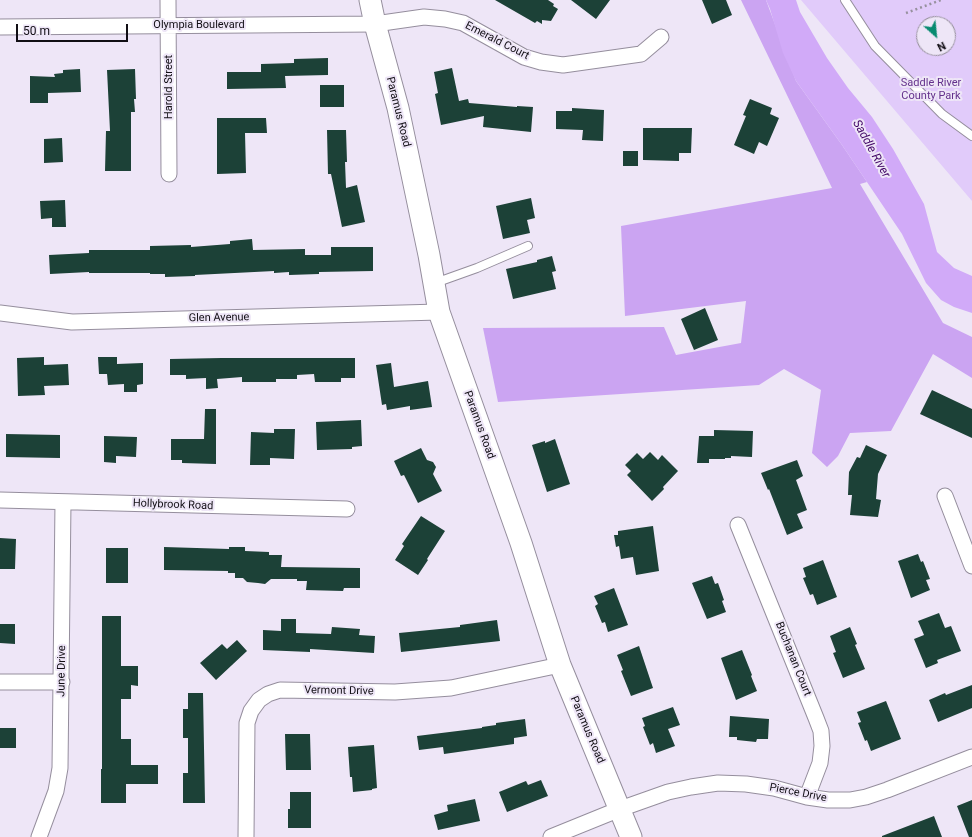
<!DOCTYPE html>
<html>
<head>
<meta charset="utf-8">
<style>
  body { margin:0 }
  #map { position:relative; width:972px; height:837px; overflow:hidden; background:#eee6f7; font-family:Roboto,sans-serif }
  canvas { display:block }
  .north { position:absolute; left:916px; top:16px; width:40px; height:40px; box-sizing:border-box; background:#eee6f7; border:1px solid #96909c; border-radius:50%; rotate:153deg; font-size:11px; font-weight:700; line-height:16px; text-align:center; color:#110e14 }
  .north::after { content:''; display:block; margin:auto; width:14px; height:18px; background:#088b71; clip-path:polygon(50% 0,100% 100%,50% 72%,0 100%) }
  .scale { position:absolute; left:16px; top:24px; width:112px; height:18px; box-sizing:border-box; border:2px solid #110e14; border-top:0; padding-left:5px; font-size:12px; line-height:14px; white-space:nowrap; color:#110e14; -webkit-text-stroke:3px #eee6f7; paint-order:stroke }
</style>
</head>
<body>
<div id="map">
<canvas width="972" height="837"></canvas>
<div class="north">N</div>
<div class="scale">50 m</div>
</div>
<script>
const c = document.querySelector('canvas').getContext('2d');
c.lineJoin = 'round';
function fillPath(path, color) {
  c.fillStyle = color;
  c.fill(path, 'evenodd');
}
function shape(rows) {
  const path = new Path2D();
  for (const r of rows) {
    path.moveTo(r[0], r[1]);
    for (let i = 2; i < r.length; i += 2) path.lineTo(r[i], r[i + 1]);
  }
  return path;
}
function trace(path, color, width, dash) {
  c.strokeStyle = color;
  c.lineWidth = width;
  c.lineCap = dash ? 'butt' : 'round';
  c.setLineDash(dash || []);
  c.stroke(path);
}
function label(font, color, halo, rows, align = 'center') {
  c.font = font + ' Roboto,sans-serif';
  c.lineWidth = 4;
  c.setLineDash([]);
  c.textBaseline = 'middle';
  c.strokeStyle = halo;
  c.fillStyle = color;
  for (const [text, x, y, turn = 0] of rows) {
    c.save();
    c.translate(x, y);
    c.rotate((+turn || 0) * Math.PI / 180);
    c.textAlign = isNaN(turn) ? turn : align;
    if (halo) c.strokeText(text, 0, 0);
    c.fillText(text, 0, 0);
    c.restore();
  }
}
fillPath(shape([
  [801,0,972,0,972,201],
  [924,24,948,24,948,48,924,48]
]), '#e1cbfa');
fillPath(shape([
  [741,0,766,0,796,81,842,145,867,182,860,184,943,323,972,337,972,378,933,354,891,431,850,433,838,456,827,467,812,453,821,390,784,369,759,385,498,402,483,328,664,327,676,355,741,343,746,301,625,316,621,226,832,188]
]), '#cba4f2');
fillPath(shape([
  [766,0,796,0,800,12,827,58,848,88,872,117,893,149,924,204,937,252,954,268,972,276,972,313,954,307,941,300,926,283,902,234,842,145,796,81,783,53,770,9]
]), '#d1aaf8');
fillPath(shape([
  [495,0,548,0,554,4,553,6,558,9,551,21,542,20,542,24,537,21,535,23],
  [571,0,610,0,596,19],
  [702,0,726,0,732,15,712,24],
  [328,58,328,75,285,76,286,88,227,89,227,72,261,72,261,64,294,63,294,59],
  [452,68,459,101,468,99,469,103,517,107,517,106,533,107,531,132,483,127,484,116,441,125,435,94,438,93,434,72],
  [80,69,81,92,48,93,48,103,30,103,30,76,55,77,54,74,63,73,63,70],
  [135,69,136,99,134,99,135,112,131,112,131,171,105,171,106,131,110,131,107,70],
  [320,85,344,85,344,107,320,107],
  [750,99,772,108,770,114,779,118,767,146,759,142,754,154,734,145,746,116,743,115],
  [572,108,604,110,603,141,582,140,583,130,556,129,556,111,572,111],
  [217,118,266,118,267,133,245,133,246,173,217,174],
  [643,128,692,128,691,153,679,153,679,161,643,160],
  [327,130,346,130,347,162,345,162,346,188,357,185,365,222,342,227,331,174,328,174],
  [62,138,63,162,44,163,44,139],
  [623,151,638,151,638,166,623,166],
  [531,198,535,218,527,220,530,233,503,239,496,206],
  [65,200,66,227,52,227,52,218,41,219,40,201],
  [252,239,253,250,305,249,305,255,331,255,331,247,373,247,373,271,319,272,319,274,289,275,289,272,274,273,274,271,195,275,195,276,165,277,165,274,150,274,150,273,89,273,89,272,50,274,49,255,89,253,89,250,150,250,150,246,191,245,191,247,230,244,230,241],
  [552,256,556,271,552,272,556,289,513,299,506,269,537,262,537,260],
  [705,308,718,340,694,350,681,319],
  [44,357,44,365,68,364,69,385,44,386,45,395,18,396,17,358],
  [98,357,117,357,117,364,143,363,143,384,137,385,137,392,124,392,124,384,108,385,107,374,99,374],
  [222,358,355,358,355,378,341,378,341,382,315,382,314,374,297,375,297,379,276,379,276,382,242,382,242,377,217,379,218,388,206,389,206,378,186,379,186,375,170,375,170,359],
  [391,363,394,387,428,381,432,407,410,410,410,406,387,410,386,404,382,405,376,365],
  [932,390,972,409,972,438,920,414],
  [205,409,216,409,216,464,182,463,182,460,171,460,171,439,204,439],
  [361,420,362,446,352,447,352,449,317,450,316,422],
  [274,429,295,429,294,459,270,458,270,465,250,465,251,432,274,433],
  [714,430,753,431,752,457,731,456,731,458,725,458,725,459,709,459,709,463,697,463,699,436,714,436],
  [6,434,60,435,60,458,6,457],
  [104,436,137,437,136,457,116,456,116,463,104,462],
  [555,439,570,484,547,492,532,445,545,441,545,443],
  [866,445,887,455,878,474,876,499,881,500,878,517,850,515,852,495,848,495,849,472,857,457,860,458],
  [421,448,427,460,433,462,436,467,433,474,442,491,418,503,404,475,401,476,394,461],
  [650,452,658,460,662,455,678,471,663,487,664,489,652,501,627,475,631,471,625,465,637,453,643,459],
  [797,460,803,476,796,480,807,510,797,514,803,528,787,535,769,489,768,490,761,473],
  [421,516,445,531,427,559,428,560,418,575,395,560,404,546,402,544],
  [653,526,659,571,636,575,633,557,621,559,619,546,616,547,614,535,618,535,618,531],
  [0,538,16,539,15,569,0,569],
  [164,547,229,549,229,547,245,547,245,551,269,552,269,555,282,555,281,567,360,568,360,588,344,588,343,591,306,590,307,581,297,581,297,579,271,579,265,584,258,583,247,582,243,578,235,578,235,573,228,573,228,571,164,570],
  [106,548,128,548,128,583,106,583],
  [918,554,921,562,923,561,930,579,926,580,930,590,911,598,898,561],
  [823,560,837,597,817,605,813,594,810,595,803,578,806,577,803,568],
  [712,576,715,584,718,583,724,600,722,601,726,612,707,619,692,583],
  [614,588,628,625,608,632,605,622,602,623,595,606,598,604,594,596],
  [939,613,945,628,951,626,961,651,937,660,938,663,926,668,914,639,924,635,918,621],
  [102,616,121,616,121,666,138,666,138,686,131,685,131,699,121,699,121,739,131,739,131,765,158,765,158,784,126,784,126,803,101,803,101,769,102,769],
  [281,619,296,619,296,633,331,634,332,627,360,629,359,635,375,636,374,653,310,649,310,652,263,650,263,630,281,631],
  [497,620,500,641,401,652,399,633,460,627,460,625],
  [0,624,15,624,15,644,0,643],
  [850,627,857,644,855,645,865,669,843,678,833,653,836,652,830,636],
  [237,640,247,651,216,680,200,663,222,644,227,649],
  [639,646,653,688,631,696,621,671,623,670,617,655],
  [742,650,752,675,751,676,757,691,736,700,721,658],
  [972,685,972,708,938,722,929,700,945,693,946,695],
  [188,693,203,693,205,803,183,803,183,773,188,773,188,738,183,738,183,709,188,709],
  [886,701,901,739,871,751,867,740,865,741,858,723,861,722,857,712],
  [673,707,680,725,668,729,675,746,656,753,653,743,650,745,643,727,645,726,642,718],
  [730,716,769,719,768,739,757,739,756,742,737,740,737,737,729,737],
  [525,719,527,736,514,738,514,744,444,754,443,747,419,750,417,736,482,728,482,727,496,725,496,723],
  [0,728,16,728,16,748,0,748],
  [285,734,310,734,311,770,286,770],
  [374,745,377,788,372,789,372,790,353,792,352,777,350,777,348,747],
  [541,780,548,796,507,812,499,792,526,781,528,785],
  [290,792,311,792,311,828,288,828,288,809,290,809],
  [475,799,480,821,438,830,434,815,448,811,447,805],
  [972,800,972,837,969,837,957,806],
  [934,816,942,837,882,837,882,836]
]), '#1c4137');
const service = shape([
  [845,0,875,46,942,114,972,136],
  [435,283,477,268,528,246]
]);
const minor = shape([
  [168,0,169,174],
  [0,27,375,24,424,17,445,19,463,23,524,57,541,62,563,65,641,54,661,37],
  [0,313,72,322,439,312],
  [945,496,972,566],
  [0,500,347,509],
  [738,525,816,718,821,731,822,746,820,763,807,797],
  [0,682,62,682],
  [39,837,56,791,60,768,63,502],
  [246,837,247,723,251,711,259,700,268,694,280,690,395,692,451,688,560,665],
  [551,837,620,809,668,792,691,787,718,783,746,784,774,788,807,797,828,800,850,800,866,797,887,790,972,757]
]);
const secondary = shape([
  [370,0,375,24,398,108,429,255,439,312,521,543,560,665,631,837]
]);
trace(service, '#958e9d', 10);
trace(minor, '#958e9d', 17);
trace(secondary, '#958e9d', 23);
trace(shape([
  [906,13,941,0]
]), '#97919e', 2.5, [2, 3]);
trace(service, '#fff', 8);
trace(minor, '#fff', 15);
trace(secondary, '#fff', 21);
label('11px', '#110e14', '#eee6f7', [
  ["Olympia Boulevard",199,25],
  ["Emerald Court",497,41,27],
  ["Harold Street",169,87,-90],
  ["Paramus Road",398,112,76],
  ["Glen Avenue",219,318,-1],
  ["Paramus Road",479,425,70],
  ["Hollybrook Road",173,505,2],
  ["Buchanan Court",793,659,68],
  ["June Drive",62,671,-89],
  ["Vermont Drive",339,691,1],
  ["Paramus Road",587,730,67],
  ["Pierce Drive",798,793,11]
]);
label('11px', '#64328c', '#eee6f7', [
  ["Saddle River",931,83],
  ["County Park",931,96]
]);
label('italic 12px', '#410665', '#eee6f7', [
  ["Saddle River",871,149,61]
]);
</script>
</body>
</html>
